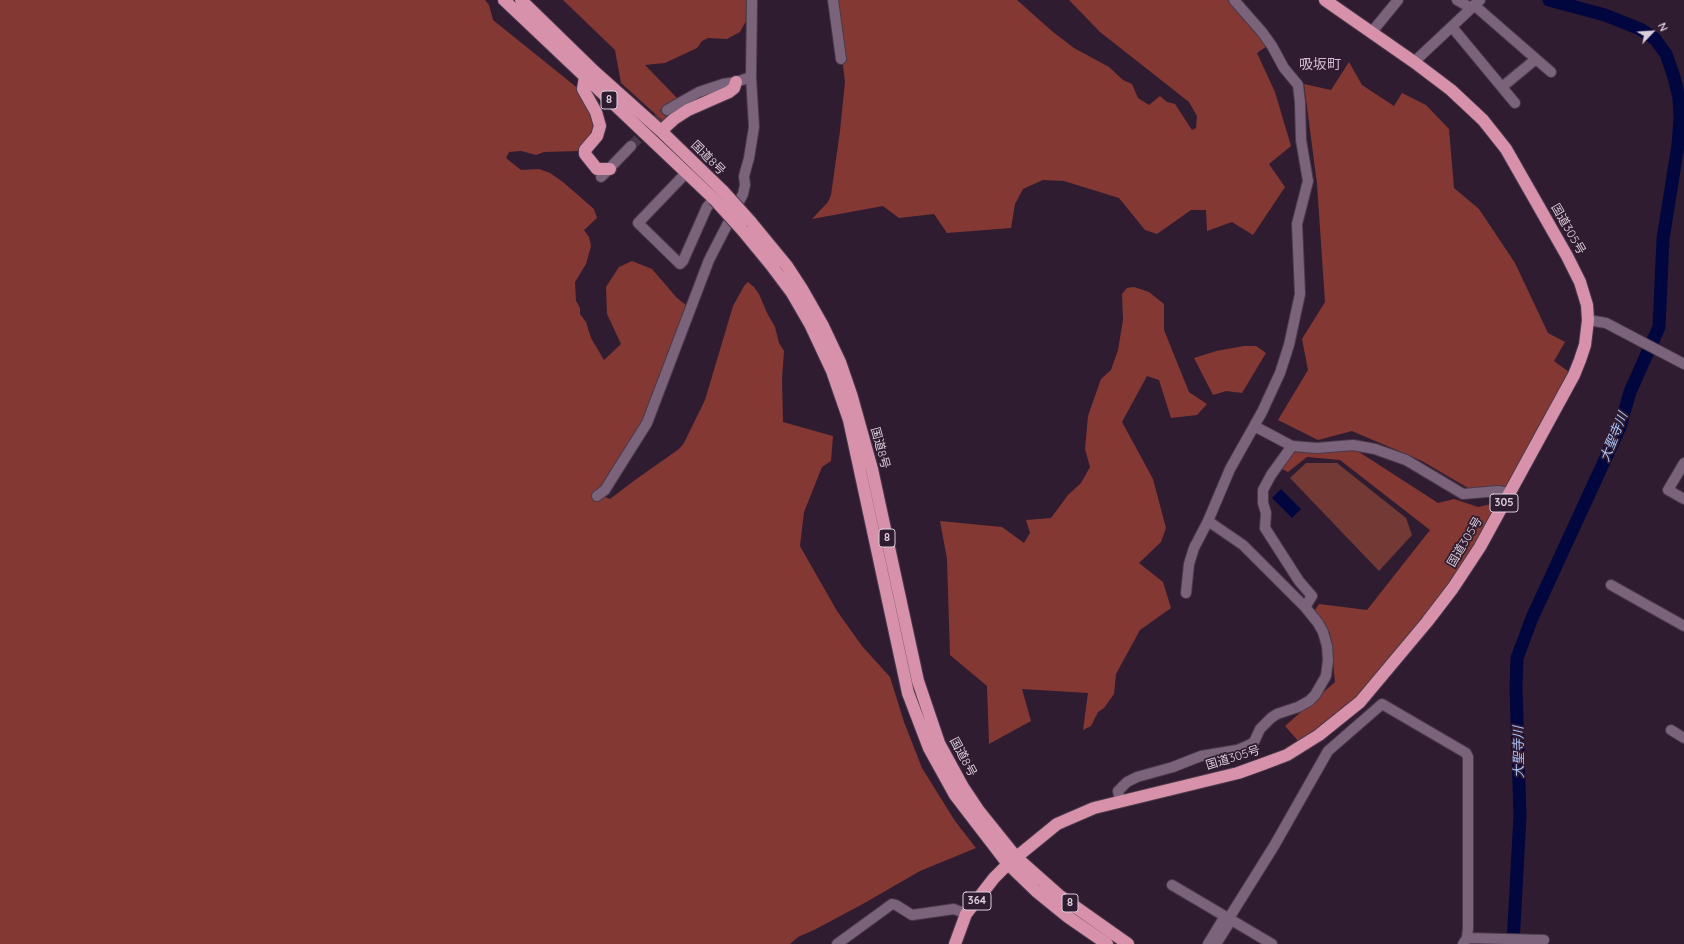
<!DOCTYPE html>
<html>
<head>
<meta charset="utf-8">
<style>
  body { margin:0 }
  #map { position:relative; width:1684px; height:944px; overflow:hidden; background:#301c30; font-family:Quicksand,sans-serif }
  canvas { display:block }
  .north { position:absolute; left:1632px; top:12px; width:40px; height:40px; -webkit-text-stroke:3px #301c30; paint-order:stroke; rotate:65deg; font-size:11px; font-weight:700; line-height:16px; text-align:center; color:#dacdda }
  .north::after { content:''; display:block; margin:auto; width:14px; height:18px; background:#dacdda; clip-path:polygon(50% 0,100% 100%,50% 72%,0 100%) }
</style>
</head>
<body>
<div id="map">
<canvas width="1684" height="944"></canvas>
<div class="north">N</div>
</div>
<script>
const c = document.querySelector('canvas').getContext('2d');
c.lineJoin = 'round';
function fillPath(path, color) {
  c.fillStyle = color;
  c.fill(path, 'evenodd');
}
function shape(rows) {
  const path = new Path2D();
  for (const r of rows) {
    path.moveTo(r[0], r[1]);
    for (let i = 2; i < r.length; i += 2) path.lineTo(r[i], r[i + 1]);
  }
  return path;
}
function trace(path, color, width, dash) {
  c.strokeStyle = color;
  c.lineWidth = width;
  c.lineCap = dash ? 'butt' : 'round';
  c.setLineDash(dash || []);
  c.stroke(path);
}
function label(font, color, halo, rows, align = 'center') {
  c.font = font + ' Quicksand,"Noto Sans JP",sans-serif';
  c.lineWidth = 3.5;
  c.setLineDash([]);
  c.textBaseline = 'middle';
  c.strokeStyle = halo;
  c.fillStyle = color;
  for (const [text, x, y, turn = 0] of rows) {
    c.save();
    c.translate(x, y);
    c.rotate((+turn || 0) * Math.PI / 180);
    c.textAlign = isNaN(turn) ? turn : align;
    if (halo) c.strokeText(text, 0, 0);
    c.fillText(text, 0, 0);
    c.restore();
  }
}
fillPath(shape([
  [1306,463,1337,463,1406,518,1412,535,1379,571,1290,478]
]), '#723935');
fillPath(shape([
  [0,0,485,0,489,5,493,20,580,90,587,100,595,132,581,151,544,152,536,155,521,151,509,152,506,158,521,170,539,169,550,173,563,182,594,209,597,218,584,230,589,237,591,246,586,264,575,282,576,301,580,308,580,314,586,322,591,338,604,360,621,344,607,314,606,287,619,267,632,261,652,269,677,298,686,305,677,343,653,403,603,496,610,499,635,480,679,449,684,443,705,400,733,306,744,286,748,282,754,287,759,294,767,313,775,327,779,343,784,351,782,378,783,422,833,436,831,461,822,467,804,512,800,546,837,611,862,646,890,677,904,722,922,768,955,821,976,848,920,871,861,905,814,930,798,937,790,944,0,944],
  [563,0,747,0,746,21,740,32,727,39,708,38,702,41,697,48,665,63,645,65,678,99,663,107,668,119,663,121,621,83,615,50],
  [835,0,1017,0,1053,32,1074,48,1109,67,1123,80,1132,84,1138,98,1149,105,1160,96,1167,102,1175,104,1192,130,1196,128,1197,116,1189,102,1100,32,1069,0,1230,0,1267,46,1257,53,1275,92,1291,146,1269,164,1285,187,1253,235,1232,222,1207,231,1206,210,1191,210,1157,234,1145,230,1119,198,1064,181,1043,180,1023,189,1015,204,1011,228,947,233,934,214,899,218,883,206,812,219,828,202,831,195,840,131,845,82],
  [1349,62,1362,85,1394,106,1402,93,1426,105,1449,129,1454,188,1479,209,1515,263,1548,333,1565,342,1554,361,1569,372,1538,427,1508,487,1468,488,1422,461,1352,431,1318,440,1278,420,1308,370,1302,339,1325,302,1317,184,1304,84,1331,90],
  [1134,287,1149,292,1164,304,1164,330,1189,392,1207,404,1197,415,1171,418,1159,380,1147,376,1122,422,1153,479,1166,528,1161,542,1139,563,1163,582,1171,608,1140,630,1116,674,1114,694,1104,708,1098,712,1091,726,1083,730,1088,693,1022,689,1031,721,989,744,987,686,950,655,947,559,940,521,1002,527,1024,543,1030,533,1026,520,1051,518,1068,495,1081,483,1090,467,1085,449,1088,416,1101,379,1111,370,1118,350,1123,320,1122,294,1127,288],
  [1244,346,1256,346,1266,353,1242,393,1226,391,1213,395,1194,358,1216,351],
  [1295,450,1356,450,1438,503,1454,499,1478,507,1500,502,1456,582,1371,685,1299,742,1285,726,1335,682,1330,633,1315,610,1319,604,1367,610,1430,530,1340,460,1307,457,1288,472,1282,469]
]), '#833833');
fillPath(shape([
  [1281,489,1301,509,1292,518,1272,498]
]), '#02063f');
trace(shape([
  [1513,944,1520,816,1516,688,1517,658,1532,618,1620,427,1630,392,1659,327,1663,239,1678,145,1680,119,1679,98,1674,77,1666,54,1655,39,1640,29,1605,15,1549,0]
]), '#02063f', 13);
trace(shape([
  [631,146,667,110]
]), '#4a374a', 10, [10, 5]);
const minor = shape([
  [833,0,841,59],
  [1457,0,1471,8],
  [1474,5,1551,72],
  [1452,27,1515,103],
  [1371,33,1398,0],
  [1414,62,1480,0],
  [1502,87,1536,59],
  [667,110,699,92,723,84,736,82,751,77],
  [686,173,638,223,680,264,683,261,707,207,714,199],
  [601,177,631,146],
  [1588,320,1606,323,1684,364],
  [1254,426,1292,446,1317,448,1353,445,1375,449,1406,460,1463,494,1498,491,1504,492,1508,497],
  [1292,446,1271,475,1263,490,1263,503,1266,513,1265,528,1299,581,1312,596,1305,607],
  [1684,463,1668,490,1684,499],
  [597,496,605,490,613,477,647,423,709,260,743,194,745,185,744,176,749,158,754,127,751,77,752,0],
  [1611,585,1684,626],
  [1186,593,1189,564,1194,548,1208,521,1230,469,1262,412,1280,373,1289,345,1300,294,1297,224,1308,181,1301,140,1300,102,1298,85,1284,68,1272,46,1262,32,1234,0],
  [1671,730,1684,738],
  [1120,801,1118,791,1127,782,1137,777,1173,767,1201,756,1237,750,1249,745,1254,742,1260,729,1271,718,1277,714,1298,707,1309,701,1315,695,1326,676,1328,660,1327,646,1323,632,1318,623,1305,607,1243,545,1208,521],
  [1172,885,1272,944],
  [1229,918,1274,846,1328,751,1382,704,1466,753,1468,757,1468,928,1467,938,1463,944],
  [1467,938,1544,940],
  [837,944,892,904,896,905,912,915,954,909,966,914],
  [1208,944,1225,916],
  [1216,944,1231,920]
]);
const highway = shape([
  [504,0,714,199],
  [521,0,595,72,661,131,723,191],
  [585,77,583,89,596,112,600,126,597,136,585,150,585,154,597,169,610,169],
  [661,131,674,119,688,110,729,92,734,88,736,82],
  [750,221,787,266,802,289,823,326,840,362,852,397,872,469,918,681,939,743,963,787,979,811,1016,857,1060,896,1128,944],
  [743,231,771,265,792,293,810,324,832,371,849,420,908,693,929,748,955,795,1008,864,1036,891,1068,917,1107,944],
  [955,944,966,914,994,878,1008,864,1057,824,1094,808,1238,773,1263,764,1287,755,1319,735,1360,702,1427,622,1453,588,1480,547,1574,375,1580,360,1585,345,1588,320,1587,305,1580,282,1567,256,1506,149,1483,120,1451,90,1414,62,1325,0]
]);
trace(minor, '#4a3a4a', 12);
trace(highway, '#4a3a4a', 14);
trace(minor, '#7b647b', 10);
trace(highway, '#d891ab', 12);
const highwayBridge = shape([
  [723,191,750,221],
  [714,199,743,231]
]);
trace(highwayBridge, '#4a3a4a', 14, []);
trace(highwayBridge, '#d891ab', 12);
for (const [x, y, w] of [
  [609,100,16],
  [1504,503,28],
  [887,538,16],
  [977,901,28],
  [1070,903,16]
]) {
  const box = new Path2D();
  box.roundRect(x - w / 2, y - 9, w, 18, 3);
  c.fillStyle = '#301c30';
  c.fill(box);
  trace(box, '#dacdda', 1);
}
label('bold 11px', '#dacdda', null, [
  ["8",609,100],
  ["305",1504,503],
  ["8",887,538],
  ["364",977,901],
  ["8",1070,903]
]);
label('12px', '#dacdda', '#301c30', [
  ["国道8号",708,158,45],
  ["国道305号",1568,229,60],
  ["国道8号",880,448,75],
  ["国道305号",1465,542,-59],
  ["国道8号",963,757,62],
  ["国道305号",1233,758,-17]
]);
label('italic 13px', '#aac2f8', '#301c30', [
  ["大聖寺川",1614,437,-68],
  ["大聖寺川",1519,752,-91]
]);
label('14px', '#d2b8d2', '#301c30', [
  ["吸坂町",1320,65]
]);
</script>
</body>
</html>
